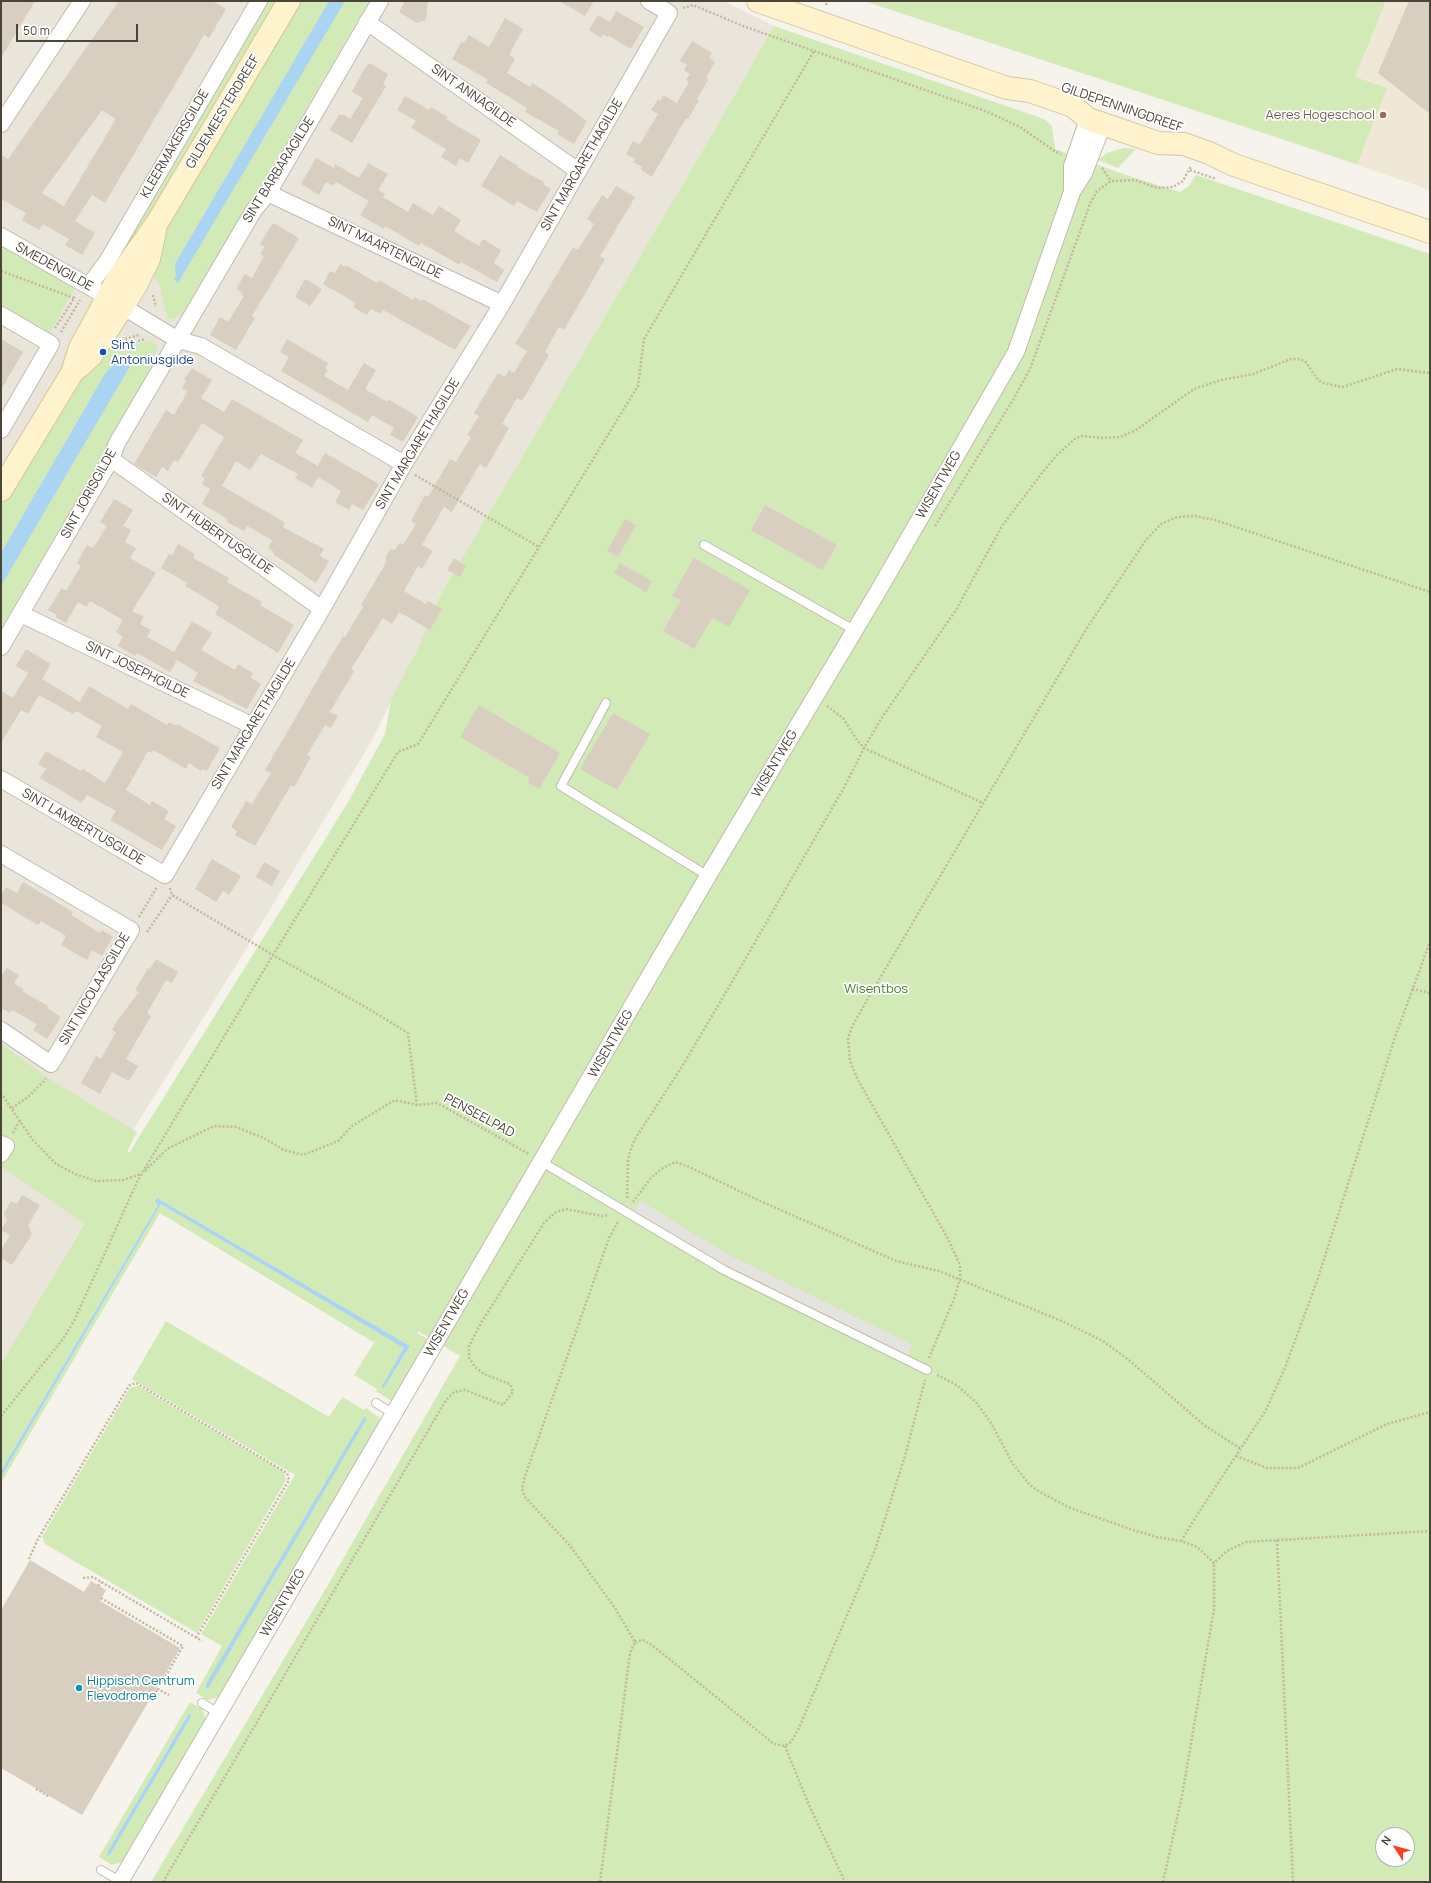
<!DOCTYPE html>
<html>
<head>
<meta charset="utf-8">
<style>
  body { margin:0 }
  #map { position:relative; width:1431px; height:1883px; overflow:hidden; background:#f6f3ec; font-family:Manrope,sans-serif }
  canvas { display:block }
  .frame { position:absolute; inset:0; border:2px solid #4b4439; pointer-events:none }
  .north { position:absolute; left:1375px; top:1827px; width:40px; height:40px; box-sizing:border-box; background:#fff; border:1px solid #b7b4b0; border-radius:50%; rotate:306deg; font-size:11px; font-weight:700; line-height:16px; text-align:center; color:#4b4439 }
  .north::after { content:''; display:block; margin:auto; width:14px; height:18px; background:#fc3f1d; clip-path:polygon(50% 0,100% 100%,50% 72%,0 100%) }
  .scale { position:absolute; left:16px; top:24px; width:122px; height:18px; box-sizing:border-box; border:2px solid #4b4439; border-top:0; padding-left:5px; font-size:12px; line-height:14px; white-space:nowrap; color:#4b4439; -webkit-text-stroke:3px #fff; paint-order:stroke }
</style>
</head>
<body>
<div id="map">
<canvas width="1431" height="1883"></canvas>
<div class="frame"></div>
<div class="north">N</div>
<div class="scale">50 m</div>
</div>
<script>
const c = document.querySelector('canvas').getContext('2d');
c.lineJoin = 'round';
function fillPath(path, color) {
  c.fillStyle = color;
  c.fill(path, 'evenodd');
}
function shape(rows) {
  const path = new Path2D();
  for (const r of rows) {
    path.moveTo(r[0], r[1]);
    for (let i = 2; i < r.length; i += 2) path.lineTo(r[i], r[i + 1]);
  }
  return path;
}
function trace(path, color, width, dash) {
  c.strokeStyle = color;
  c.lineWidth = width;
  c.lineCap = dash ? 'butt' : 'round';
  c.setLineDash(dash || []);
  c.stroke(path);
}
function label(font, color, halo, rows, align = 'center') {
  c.font = font + ' Manrope,sans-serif';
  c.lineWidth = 3.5;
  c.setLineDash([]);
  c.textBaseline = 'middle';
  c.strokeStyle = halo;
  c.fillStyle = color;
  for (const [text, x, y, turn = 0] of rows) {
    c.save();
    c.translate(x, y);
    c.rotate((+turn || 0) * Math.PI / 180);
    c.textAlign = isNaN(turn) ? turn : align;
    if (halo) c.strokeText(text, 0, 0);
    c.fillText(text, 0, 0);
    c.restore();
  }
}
fillPath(shape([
  [1,1,723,1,774,26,714,131,437,601,416,652,371,742,240,959,126,1141,112,1176,1,1364]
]), '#eae5da');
fillPath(shape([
  [1386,1,1430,1,1430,190,1319,152,1355,77]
]), '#efe8d6');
fillPath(shape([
  [268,1,279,1,123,259,118,256],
  [298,1,329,1,175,264,178,283,345,1,369,1,183,318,179,315,173,319,167,318,159,282,149,273,177,206],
  [864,1,1386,1,1355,77,1387,88,1357,164],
  [774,26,1044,119,1052,126,1055,149,1123,174,1180,192,1189,186,1196,175,1430,254,1430,1882,151,1882,328,1585,460,1356,418,1331,417,1333,429,1340,393,1401,388,1399,376,1391,377,1389,354,1375,375,1341,373,1342,160,1213,1,1483,1,1477,161,1204,405,1348,382,1387,384,1388,410,1346,157,1198,156,1201,158,1205,1,1471,1,1364,84,1224,1,1166,12,1144,1,1139,1,1044,51,1080,137,1132,127,1152,129,1153,347,804,385,734,391,700,416,652,437,601,714,131],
  [1383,1835,1407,1835,1407,1859,1383,1859],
  [1124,148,1136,149,1118,168,1098,160,1107,153],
  [1,244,75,288,49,334,1,305],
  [151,340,157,345,157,351,152,361,156,364,1,629,1,586,129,368,130,363,125,362,91,397,1,553,1,506,68,392,106,348,119,350],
  [166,1321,329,1417,342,1397,364,1410,366,1408,382,1420,219,1697,208,1700,196,1693,222,1646,201,1634,295,1475,132,1379],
  [138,1386,284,1472,286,1480,197,1633,45,1544,42,1537,130,1388],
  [190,1702,203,1710,206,1720,122,1862,112,1865,99,1857],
  [188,1715,192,1716,191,1717,110,1855,107,1856,108,1851]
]), '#d2eab5');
fillPath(shape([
  [641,1201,727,1254,913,1345,908,1355,706,1255,634,1211]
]), '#e5e3e0');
fillPath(shape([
  [329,1,345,1,178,283,174,279,176,276,175,264],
  [127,360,130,362,129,368,1,586,1,553,106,372,116,362,125,362],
  [157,1198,410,1346,384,1388,382,1388,382,1386,404,1348,161,1204,1,1477,1,1471,158,1205,155,1201],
  [364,1417,366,1417,366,1420,209,1687,206,1689,206,1684],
  [191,1714,191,1717,110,1855,107,1856,108,1851,188,1715]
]), '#a9d4f2');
fillPath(shape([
  [1,1,35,1,1,58],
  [119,1,212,1,226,9,209,38,204,35,105,203,92,195,75,221,95,233,82,255,65,245,69,239,43,224,39,230,22,220,26,213,1,199,1,155,8,159],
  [102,110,116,119,64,206,42,193],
  [405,1,428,1,426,20,417,23,399,12],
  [559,1,594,1,585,16],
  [1409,1,1430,1,1430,114,1378,73],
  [616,11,644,27,631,49,609,36,608,37,603,34,601,38,589,30,598,15,610,22],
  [505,18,523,29,509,55,515,59,507,73,530,87,532,83,553,96,587,121,574,144,557,134,559,131,525,112,527,108,486,83,488,80,452,59,462,41,464,43,469,35,489,47],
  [692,41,712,53,709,58,715,62,706,78,708,80,697,99,699,100,688,119,686,118,652,177,641,170,642,167,633,162,635,159,626,154,633,141,639,145,658,114,651,110,658,99,660,101,663,95,677,103,689,82,686,80,690,74,684,70,687,65,680,61],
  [369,63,388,74,383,84,386,86,352,143,330,130,339,115,344,115,350,119,363,98,352,92,363,71],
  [405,96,429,110,431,107,448,117,446,119,481,140,468,163,460,158,456,166,441,157,446,149,411,128,416,121,397,110],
  [500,155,518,166,517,167,544,182,543,184,551,189,537,212,517,201,514,206,481,186],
  [316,158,334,168,335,164,359,178,368,163,388,174,378,190,385,194,383,197,408,212,413,203,433,215,439,206,461,220,454,231,479,246,483,239,501,250,494,263,504,270,497,282,461,262,460,265,421,243,419,246,385,226,384,229,360,215,369,201,336,182,333,186,326,182,319,195,301,184],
  [616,186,635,197,600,256,605,259,564,330,559,327,545,352,549,355,522,401,517,398,502,424,509,428,486,468,480,464,452,512,444,507,422,545,433,551,422,569,418,566,404,591,426,604,428,601,442,609,430,630,399,612,392,624,383,618,351,669,354,671,330,712,338,716,331,728,325,725,307,755,311,757,294,787,291,785,255,846,235,835,237,831,231,827,246,801,252,804,271,773,265,770,343,636,345,637,363,607,361,605,387,561,385,558,390,549,395,550,399,543,403,545,416,524,411,521,425,495,428,497,450,459,456,462,471,437,467,435,479,416,474,413,498,373,505,377,509,370,514,373,527,351,515,344,573,247,578,250,594,224,587,219,602,195,608,199],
  [273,223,299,238,252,316,255,318,236,350,210,335,220,317,228,322,244,296,241,295,243,293,236,289,245,274,252,278,264,256,260,254,265,247,260,244],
  [340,264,345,267,346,265,377,283,379,280,413,300,415,297,421,301,422,299,471,326,455,350,383,310,381,314,371,309,367,315,353,307,356,303,323,284,330,271,335,273],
  [305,279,322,289,310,306,295,297],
  [1,339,23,352,1,390],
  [287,339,328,363,325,368,328,370,324,376,348,390,364,363,376,370,365,389,387,402,388,399,418,417,403,442,390,435,394,428,372,415,368,422,281,371,289,357,280,352],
  [192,368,212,380,201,398,224,412,232,399,303,440,295,453,318,466,325,453,379,484,363,510,352,504,349,510,335,502,341,491,318,477,312,488,295,478,298,474,261,454,250,470,236,461,222,486,281,520,285,523,283,527,324,549,320,556,329,561,316,583,273,554,274,552,268,548,272,540,247,526,244,531,227,522,228,519,202,504,210,489,202,484,205,478,201,476,224,437,202,423,178,462,174,460,168,471,162,467,156,477,134,464,166,410,174,415,188,391,182,388,186,381,184,379],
  [114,499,133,510,123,526,131,530,125,542,136,548,130,558,156,573,132,611,144,617,140,624,151,630,147,637,174,652,192,621,212,633,201,650,235,670,238,664,253,673,250,677,261,684,247,709,193,681,198,673,177,660,170,672,137,653,135,656,118,646,123,637,116,632,123,620,90,601,86,607,78,602,66,623,56,617,57,615,48,610,62,588,66,591,81,566,77,563,87,545,93,548,107,526,100,522],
  [765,505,837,545,822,570,751,530],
  [625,519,636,525,618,557,607,551],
  [178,544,195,554,193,558,229,578,227,582,262,602,260,605,294,625,278,653,215,614,219,606,185,586,187,583,161,568,169,554,172,555],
  [454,558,466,566,460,577,447,570],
  [694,558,750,590,729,627,712,618,694,649,663,631,681,600,672,596],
  [620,563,652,581,646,592,614,573],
  [26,649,51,664,42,679,80,702,89,686,128,709,131,704,167,725,169,722,177,726,177,724,220,748,207,771,202,769,201,771,189,763,186,769,153,750,151,753,148,751,126,790,150,805,152,801,169,811,164,819,176,826,162,850,110,820,116,811,87,795,82,803,40,778,46,769,38,764,46,751,81,771,83,769,105,783,123,752,96,737,102,726,76,711,73,714,39,695,28,714,21,710,1,743,1,691,13,698,28,673,16,666],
  [479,705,560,753,539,789,528,783,530,778,460,737],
  [613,713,650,734,617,790,580,769],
  [212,859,241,876,229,895,223,891,216,902,195,889],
  [264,862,280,871,272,886,256,877],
  [23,882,73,912,71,915,100,933,102,930,113,937,102,956,92,950,87,960,61,945,66,936,41,921,38,925,1,903,1,895,6,887,17,893],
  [156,959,178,972,172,983,166,980,147,1013,151,1016,126,1059,138,1066,129,1081,112,1072,100,1094,81,1083,96,1056,101,1059,116,1032,112,1030,117,1021,139,992,135,990,148,968,150,969],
  [7,968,19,975,14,983,24,990,22,991,48,1006,47,1008,61,1017,47,1039,33,1030,37,1024,12,1010,10,1013,1,1008,1,976],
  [22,1195,40,1205,28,1225,32,1234,12,1265,1,1258,1,1250,10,1235,1,1230,7,1220,4,1213,11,1201,17,1204],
  [30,1560,84,1592,91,1581,106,1590,100,1601,180,1648,82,1815,1,1768,1,1610]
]), '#d8cfc1');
const lane = shape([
  [704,545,854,630],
  [606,703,561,786,708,876],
  [542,1162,724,1270,927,1370],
  [376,1403,394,1414],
  [202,1703,218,1713],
  [101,1870,120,1881]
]);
const street = shape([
  [367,22,578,171],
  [1,124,82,1],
  [1072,192,1072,166,1088,119],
  [268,193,502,304],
  [1,236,102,294,178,340,201,346,404,464],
  [89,286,108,260,259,1],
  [1,315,51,344,1,430],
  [111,459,322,609],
  [21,614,253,726],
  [1,647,111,459,117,443,254,210,268,193,380,1],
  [1,779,165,875,322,609,404,464,502,304,669,13,649,1],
  [1,854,131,930,51,1064,1,1030],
  [1,1144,6,1146,1,1154],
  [120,1882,708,876,877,593,1016,352,1072,192,1084,173,1103,124]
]);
const secondary = shape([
  [758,1,1007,88,1030,91,1073,106,1088,119,1103,124,1158,143,1184,144,1209,153,1234,165,1430,232],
  [79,367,91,356,135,287,149,259,155,231],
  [1,490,72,373,80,348,118,278,157,223,289,1]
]);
trace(lane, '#c2bbae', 10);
trace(street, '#c2bbae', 18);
trace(secondary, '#d6c79b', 24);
trace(shape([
  [826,5,827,1],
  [683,8,693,5,743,26,988,112,1020,127,1056,152,1061,154],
  [1095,98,1167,123],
  [1102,168,1111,181],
  [1190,170,1216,179],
  [1,271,74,298],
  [153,295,156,307],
  [55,328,75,297],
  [61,332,80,300],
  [125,339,139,335],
  [119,347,145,339],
  [415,475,539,547],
  [935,526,1013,400,1030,369,1090,204,1097,191,1111,181,1135,180,1157,188,1173,187,1183,181,1191,166],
  [827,706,843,718,857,740,864,748,983,803],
  [170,888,172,895,273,955,398,752,418,744,638,386,644,339,814,51],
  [139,917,157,887],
  [147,932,172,895],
  [1412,989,1430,993],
  [1,1093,32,1139,56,1164,75,1174,96,1181,123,1180,141,1174],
  [12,1108,28,1097,46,1079],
  [13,1133,20,1120],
  [145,1171,167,1149,214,1126,236,1127,264,1138,284,1150,303,1155,338,1141,352,1126,395,1100,417,1105,437,1103,529,1154],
  [627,1198,628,1162,630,1151,635,1139,683,1065,739,970,846,784,864,748,881,719,956,610,1002,526,1042,473,1057,455,1076,438,1082,436,1101,438,1120,437,1136,430,1194,389,1221,380,1253,374,1291,359,1298,359,1305,361,1318,380,1323,383,1343,387,1397,369,1430,373],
  [633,1202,651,1178,661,1169,675,1162,687,1166,758,1200,896,1261,939,1271,1064,1322,1103,1341,1130,1361,1204,1425,1241,1449],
  [929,1358,954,1299,960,1279,960,1265,947,1237,858,1080,850,1061,848,1038,853,1025,867,1000,1085,631,1146,540,1161,524,1177,517,1195,516,1215,520,1430,592],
  [937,1375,955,1384,976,1402,991,1423,1013,1464,1030,1485,1040,1492,1068,1507,1130,1529,1157,1537,1181,1541,1197,1547,1214,1563,1227,1551,1246,1542,1430,1531],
  [1,1416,63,1339,74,1321,138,1180,273,955,369,1009,408,1033,417,1105],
  [1236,1456,1267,1468,1298,1468,1387,1424,1430,1412],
  [1277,1540,1293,1882],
  [1181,1541,1199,1512,1266,1410,1285,1368,1317,1281,1395,1037,1430,942],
  [29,1559,38,1539,127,1389,130,1385,136,1383,287,1473,289,1480,196,1638],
  [83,1578,93,1577,202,1641],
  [98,1586,101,1582],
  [101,1598,183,1646,158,1689,169,1695],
  [635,1642,643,1640,652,1645,774,1744,785,1746,791,1742,798,1730,875,1550,905,1456,925,1380],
  [153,1695,158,1689],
  [785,1746,809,1805,845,1882],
  [1,1768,1,1769],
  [36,1789,48,1796],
  [163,1882,446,1400,454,1392,465,1390,503,1405,513,1392,510,1384,484,1374,475,1367,469,1358,469,1346,481,1323,544,1223,556,1212,566,1209,602,1216,609,1215],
  [600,1882,630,1653,635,1642,615,1608,571,1547,525,1497,522,1489,525,1476,609,1238,619,1220],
  [1163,1882,1182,1796,1214,1609,1214,1563]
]), '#c4b79f', 2.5, [2, 2]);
trace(lane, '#fff', 8);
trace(street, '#fff', 16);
trace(secondary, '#fff3cd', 22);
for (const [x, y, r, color] of [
  [1383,115,4,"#8d6e63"],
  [103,352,4,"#1a4fb4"],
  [79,1688,4,"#0f9aa8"]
]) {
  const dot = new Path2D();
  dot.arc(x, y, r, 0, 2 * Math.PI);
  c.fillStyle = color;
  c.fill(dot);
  trace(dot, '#fff', 1.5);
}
label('13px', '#4b4439', '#fff', [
  ["SINT ANNAGILDE",473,96,35],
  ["GILDEPENNINGDREEF",1122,108,19],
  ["GILDEMEESTERDREEF",223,112,-59],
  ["KLEERMAKERSGILDE",175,144,-60],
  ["SINT MARGARETHAGILDE",582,165,-60],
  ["SINT BARBARAGILDE",279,170,-58],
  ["SINT MAARTENGILDE",385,248,26],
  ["SMEDENGILDE",54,267,29],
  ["SINT MARGARETHAGILDE",418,444,-59],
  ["WISENTWEG",939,485,-60],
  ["SINT JORISGILDE",89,494,-61],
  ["SINT HUBERTUSGILDE",217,534,35],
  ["SINT JOSEPHGILDE",137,670,26],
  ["SINT MARGARETHAGILDE",254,724,-59],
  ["WISENTWEG",775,764,-59],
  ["SINT LAMBERTUSGILDE",83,827,30],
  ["SINT NICOLAASGILDE",95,989,-60],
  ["WISENTWEG",611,1044,-60],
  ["PENSEELPAD",479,1116,28],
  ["WISENTWEG",447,1323,-60],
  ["WISENTWEG",283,1603,-60]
]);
label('13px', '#785e54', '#fff', [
  ["Aeres Hogeschool",1375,115]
], 'right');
label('13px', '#164399', '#fff', [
  ["Sint",111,345],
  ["Antoniusgilde",111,360]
], 'left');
label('13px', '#4a7f2a', '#fff', [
  ["Wisentbos",876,989]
]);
label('13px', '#0d838f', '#fff', [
  ["Hippisch Centrum",87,1681],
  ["Flevodrome",87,1696]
], 'left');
</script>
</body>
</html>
